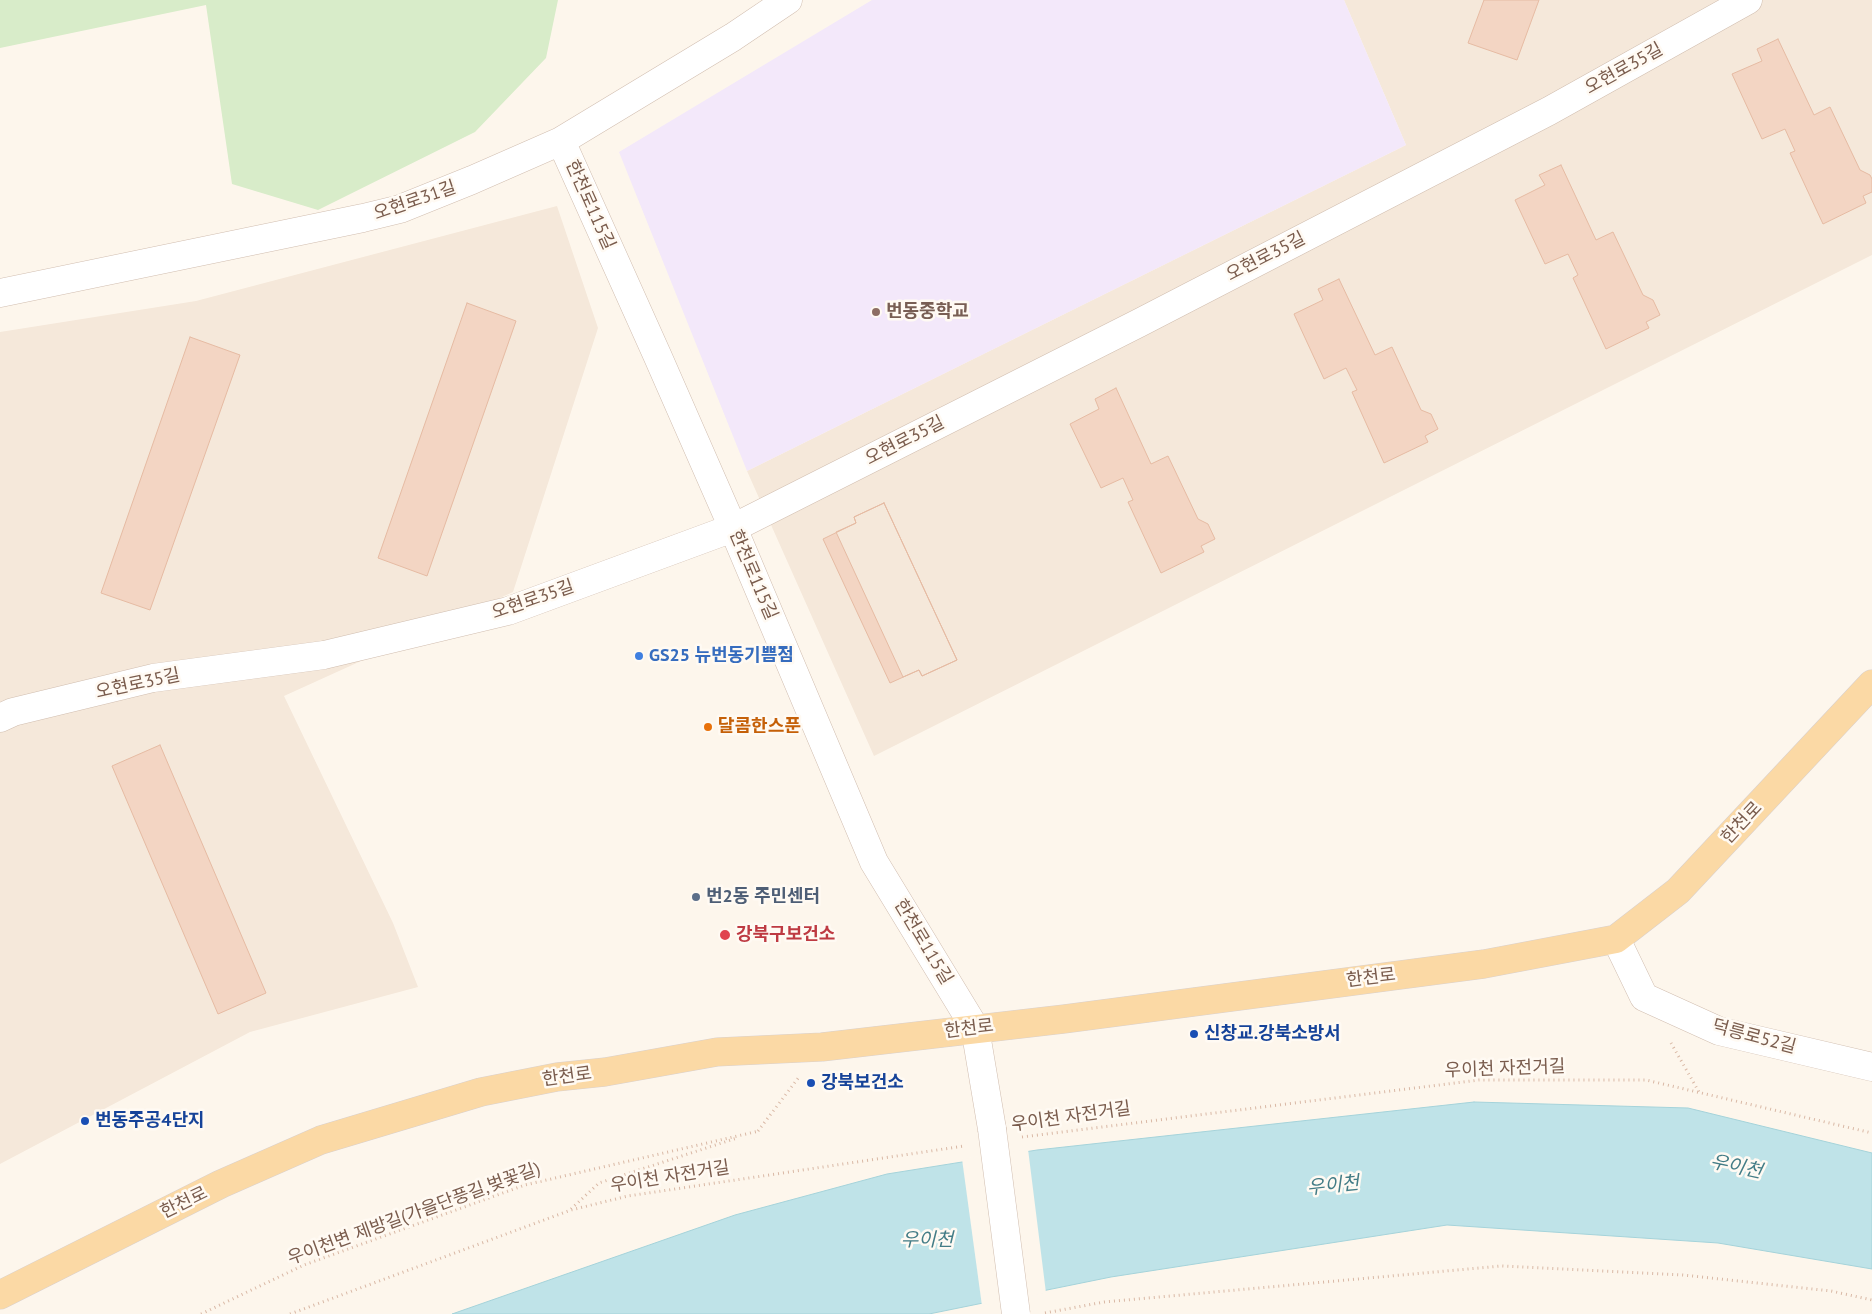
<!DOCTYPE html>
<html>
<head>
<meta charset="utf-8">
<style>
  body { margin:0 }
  canvas { display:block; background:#fdf6ec }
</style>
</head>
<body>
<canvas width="1872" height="1314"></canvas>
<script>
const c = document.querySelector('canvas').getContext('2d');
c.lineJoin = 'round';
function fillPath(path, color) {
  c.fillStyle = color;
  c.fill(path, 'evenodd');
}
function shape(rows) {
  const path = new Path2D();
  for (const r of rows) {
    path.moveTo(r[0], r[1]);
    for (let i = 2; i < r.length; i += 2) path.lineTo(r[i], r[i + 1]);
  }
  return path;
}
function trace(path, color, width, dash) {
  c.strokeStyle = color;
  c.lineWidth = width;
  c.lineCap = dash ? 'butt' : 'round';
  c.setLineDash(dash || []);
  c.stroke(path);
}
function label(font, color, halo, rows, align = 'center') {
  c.font = font + ' "PT Sans","Noto Sans KR",sans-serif';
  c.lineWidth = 5;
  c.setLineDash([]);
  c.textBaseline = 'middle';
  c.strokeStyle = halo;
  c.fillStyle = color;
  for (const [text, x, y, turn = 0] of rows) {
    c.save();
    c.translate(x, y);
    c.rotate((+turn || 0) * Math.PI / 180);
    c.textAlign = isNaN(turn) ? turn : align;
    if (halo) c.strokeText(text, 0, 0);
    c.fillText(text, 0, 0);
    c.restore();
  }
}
fillPath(shape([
  [1344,0,1872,0,1872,255,874,756,747,471,1406,145],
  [557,206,598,328,513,592,284,696,393,923,418,987,250,1032,0,1164,0,332,196,301]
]), '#f5e8da');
fillPath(shape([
  [872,0,1344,0,1406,145,747,471,619,152]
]), '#f3e8fa');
fillPath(shape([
  [0,0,558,0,546,58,475,132,318,210,232,184,206,5,0,48]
]), '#d8ecc9');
const water = shape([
  [1474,1102,1688,1108,1872,1153,1872,1269,1718,1243,1447,1225,1111,1277,929,1314,452,1314,735,1215,887,1174,1037,1150,1474,1102]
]);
fillPath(water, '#bfe3e8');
trace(water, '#a5d3da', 1);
fillPath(shape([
  [1028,1149,1046,1293,982,1306,962,1159]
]), '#fdf6ec');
const building = shape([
  [1484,0,1539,0,1517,60,1468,43,1484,0],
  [1778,39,1814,115,1830,107,1860,170,1870,175,1872,179,1872,192,1863,196,1866,203,1823,224,1790,153,1795,151,1785,129,1762,139,1732,74,1762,61,1757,49,1778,39],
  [1561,165,1596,240,1613,232,1643,295,1653,300,1660,315,1646,322,1649,328,1606,349,1573,278,1578,275,1568,254,1545,264,1515,200,1545,185,1539,175,1561,165],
  [1339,279,1375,355,1392,347,1421,410,1431,414,1438,429,1425,436,1428,442,1384,463,1352,392,1357,390,1346,368,1324,379,1294,314,1323,300,1318,289,1339,279],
  [467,303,516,321,427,576,378,558,467,303],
  [190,337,240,355,150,610,101,593,190,337],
  [1116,388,1151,464,1168,456,1198,519,1208,524,1215,539,1201,546,1204,552,1161,573,1128,502,1133,500,1123,478,1101,488,1070,424,1099,409,1095,399,1116,388],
  [884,503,957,660,922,676,919,670,903,677,836,532,856,523,854,517,884,503],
  [884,503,957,660,922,676,919,670,890,683,823,539,856,523,854,517,884,503],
  [160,745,266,993,218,1014,112,766,160,745]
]);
fillPath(building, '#f3d5c3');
trace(building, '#e6bba3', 1);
const minor = shape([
  [561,141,658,357,733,528,874,862,975,1028,992,1129],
  [0,293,363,218,400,209,472,180,561,141,733,37,788,0],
  [0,718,13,712,153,678,324,655,508,611,733,528,1139,323,1549,111,1748,0],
  [1616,939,1644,997,1719,1031,1872,1067]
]);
const major = shape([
  [0,1295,221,1184,321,1140,481,1092,557,1077,605,1072,717,1052,822,1047,1064,1019,1484,964,1616,939,1678,891,1872,684]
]);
trace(minor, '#d1beb0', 29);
trace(major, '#dad1cd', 29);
trace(shape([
  [1671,1043,1699,1092],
  [758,1131,799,1077],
  [1022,1137,1479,1080,1646,1080,1872,1133],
  [571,1209,599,1183,737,1138],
  [1045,1313,1104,1302,1501,1266,1683,1275,1831,1291,1872,1300],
  [201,1314,304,1265,525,1185,759,1131],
  [290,1314,571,1210,628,1196,964,1146]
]), '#d9b8a5', 3, [1, 4]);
trace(minor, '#fff', 28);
trace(major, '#fbd9a5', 28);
const minorBridge = shape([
  [992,1129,1016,1314]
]);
trace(minorBridge, '#d1beb0', 29, []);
trace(minorBridge, '#fff', 28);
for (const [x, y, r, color] of [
  [876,312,5,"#8d6e63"],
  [639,656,5,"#3f7fe0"],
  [708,727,5,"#e8710a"],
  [696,897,5,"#5c6f8a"],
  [725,935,6,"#e0444e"],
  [1194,1034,5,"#1a4fb4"],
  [811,1083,5,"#1a4fb4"],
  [85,1121,5,"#1a4fb4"]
]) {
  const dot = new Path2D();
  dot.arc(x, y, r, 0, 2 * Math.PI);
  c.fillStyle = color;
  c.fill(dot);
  trace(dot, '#fffaf3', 2);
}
label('18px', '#7a5c4d', '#fffaf3', [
  ["오현로35길",1624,69,-29],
  ["오현로31길",415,201,-19],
  ["한천로115길",590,205,66],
  ["오현로35길",1266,257,-27],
  ["오현로35길",905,441,-27],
  ["한천로115길",753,575,67],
  ["오현로35길",533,600,-19],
  ["오현로35길",138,684,-12],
  ["한천로",1742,823,-47],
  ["한천로115길",923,942,59],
  ["한천로",1371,978,-7],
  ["한천로",969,1029,-7],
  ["덕릉로52길",1754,1037,15],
  ["우이천 자전거길",1505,1069,-2],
  ["한천로",567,1077,-8],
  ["우이천 자전거길",1071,1117,-8],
  ["우이천 자전거길",670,1177,-9],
  ["한천로",184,1203,-26],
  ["우이천변 제방길(가을단풍길,벚꽃길)",414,1214,-20]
]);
label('bold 18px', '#785e54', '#fffaf3', [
  ["번동중학교",886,312]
], 'left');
label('bold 18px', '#366cbe', '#fffaf3', [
  ["GS25 뉴번동기쁨점",649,656]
], 'left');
label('bold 18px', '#c56008', '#fffaf3', [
  ["달콤한스푼",718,727]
], 'left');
label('bold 18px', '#4e5e75', '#fffaf3', [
  ["번2동 주민센터",706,897]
], 'left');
label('bold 18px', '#be3a42', '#fffaf3', [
  ["강북구보건소",736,935]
], 'left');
label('bold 18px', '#164399', '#fffaf3', [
  ["신창교.강북소방서",1204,1034],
  ["강북보건소",821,1083],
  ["번동주공4단지",95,1121]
], 'left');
label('italic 19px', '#437c86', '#fffaf3', [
  ["우이천",1736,1167,12],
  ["우이천",1333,1186,-6],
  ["우이천",927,1241]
]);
</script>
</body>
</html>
